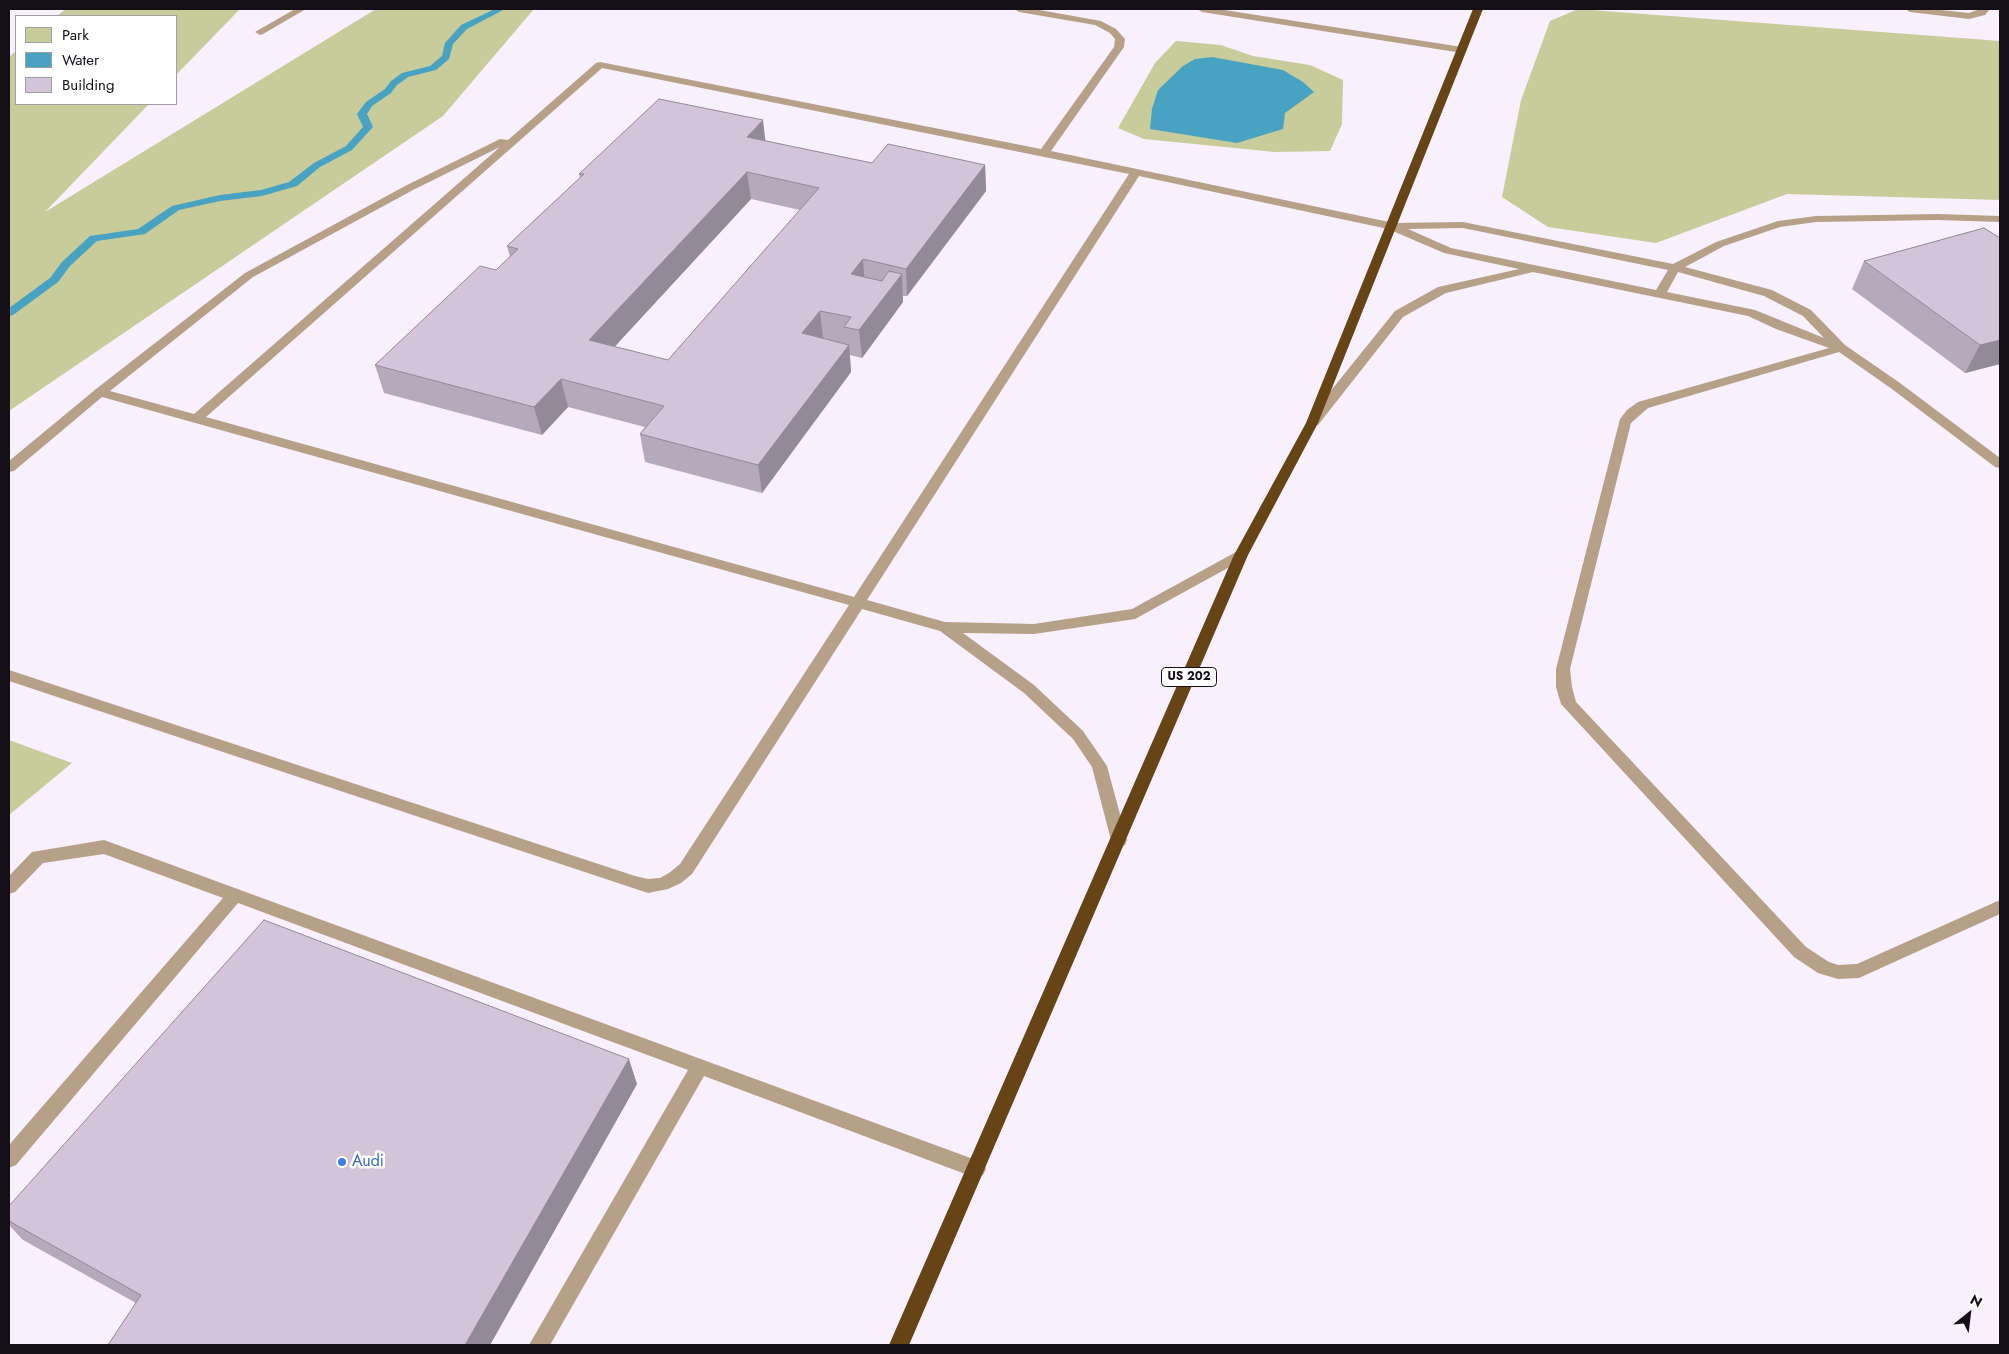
<!DOCTYPE html>
<html>
<head>
<meta charset="utf-8">
<style>
  body { margin:0 }
  #map { position:relative; width:2009px; height:1354px; overflow:hidden; background:#f9f0fd; font-family:Jost,sans-serif }
  canvas { display:block }
  .frame { position:absolute; inset:0; border:10px solid #140f16; pointer-events:none }
  .legend { position:absolute; left:15px; top:15px; width:162px; height:90px; box-sizing:border-box; background:#fff; border:1px solid #a19fa2; margin:0; padding:6px 9px; list-style:none; font-size:15px; color:#140f16 }
  .legend li { display:flex; align-items:center; gap:10px; height:25px }
  .legend b { width:25px; border:1px solid #a19fa2 }
  .north { position:absolute; left:1944px; top:1289px; width:50px; height:50px; -webkit-text-stroke:4px #fff; paint-order:stroke; rotate:29deg; font-size:14px; font-weight:700; line-height:20px; text-align:center; color:#140f16 }
  .north::after { content:''; display:block; margin:auto; width:18px; height:22px; background:#140f16; clip-path:polygon(50% 0,100% 100%,50% 72%,0 100%) }
</style>
</head>
<body>
<div id="map">
<canvas width="2009" height="1354"></canvas>
<div class="frame"></div>
<ul class="legend">
<li><b style="height:14px;background:#c8cb9a"></b>Park</li>
<li><b style="height:14px;background:#47a3c1"></b>Water</li>
<li><b style="height:14px;background:#d3c4da"></b>Building</li>
</ul>
<div class="north">N</div>
</div>
<script>
const c = document.querySelector('canvas').getContext('2d');
c.lineJoin = 'round';
function fillPath(path, color) {
  c.fillStyle = color;
  c.fill(path, 'evenodd');
}
function shape(rows) {
  const path = new Path2D();
  for (const r of rows) {
    path.moveTo(r[0], r[1]);
    for (let i = 2; i < r.length; i += 2) path.lineTo(r[i], r[i + 1]);
  }
  return path;
}
function trace(path, color, width, dash) {
  c.strokeStyle = color;
  c.lineWidth = width;
  c.lineCap = dash ? 'butt' : 'round';
  c.setLineDash(dash || []);
  c.stroke(path);
}
function label(font, color, halo, rows, align = 'center') {
  c.font = font + ' Jost,sans-serif';
  c.lineWidth = 5;
  c.setLineDash([]);
  c.textBaseline = 'middle';
  c.strokeStyle = halo;
  c.fillStyle = color;
  for (const [text, x, y, turn = 0] of rows) {
    c.save();
    c.translate(x, y);
    c.rotate((+turn || 0) * Math.PI / 180);
    c.textAlign = isNaN(turn) ? turn : align;
    if (halo) c.strokeText(text, 0, 0);
    c.fillText(text, 0, 0);
    c.restore();
  }
}
fillPath(shape([
  [66,9,240,9,176,75,176,16,57,16],
  [376,9,534,9,443,116,9,411,9,57,16,51,16,104,149,104,45,212],
  [1578,9,2000,41,2000,200,1787,194,1656,243,1548,227,1502,197,1521,100,1550,21],
  [1176,41,1221,45,1253,56,1310,65,1343,80,1342,124,1330,151,1275,152,1144,139,1118,128,1155,63],
  [9,740,72,763,9,815]
]), '#c8cb9a');
fillPath(shape([
  [1212,57,1283,70,1303,82,1314,92,1285,113,1283,129,1237,143,1150,129,1152,109,1158,90,1183,66,1195,59]
]), '#47a3c1');
fillPath(shape([
  [495,9,505,9,467,29,453,44,449,59,436,70,408,77,397,85,391,93,372,106,367,114,373,127,352,150,320,167,297,186,262,196,220,201,179,210,145,234,97,241,70,266,58,282,13,315,9,316,9,308,50,278,62,262,90,236,138,229,172,206,220,195,261,190,289,182,314,163,346,146,363,127,357,114,366,102,385,89,391,81,402,73,430,66,442,56,445,43,461,25,495,9]
]), '#47a3c1');
fillPath(shape([
  [295,9,306,9,263,34,260,35,255,32,295,9],
  [1014,9,1034,9,1101,21,1116,29,1125,39,1124,47,1051,151,1394,223,1463,222,1673,264,1716,242,1778,221,1816,216,1938,214,2000,216,2000,222,1938,220,1816,222,1780,227,1724,246,1685,267,1772,290,1811,310,1845,345,1900,383,2000,458,2000,468,1995,467,1892,389,1839,352,1648,408,1631,423,1570,669,1572,687,1576,702,1806,947,1829,962,1838,965,1857,964,2000,900,2000,914,1859,978,1838,979,1818,973,1794,957,1561,704,1556,687,1556,669,1620,419,1627,410,1638,402,1829,348,1776,329,1748,316,1533,272,1446,293,1403,317,1318,425,1313,426,1308,425,1307,422,1308,419,1395,311,1438,287,1519,269,1444,253,1388,229,1139,176,867,600,945,622,1034,624,1132,609,1236,552,1246,552,1248,555,1246,558,1135,619,1034,634,963,633,1034,685,1083,731,1107,766,1127,840,1125,845,1119,847,1113,845,1111,840,1092,767,1073,739,1024,693,940,631,862,609,692,874,681,883,668,889,648,893,9,681,9,670,635,876,648,879,660,878,669,873,680,864,849,605,102,397,14,471,9,472,9,461,96,389,245,273,405,186,500,139,508,140,596,63,600,62,1041,149,1114,47,1115,39,1110,33,1095,25,1019,12,1014,9],
  [602,68,1129,174,854,597,206,417,602,68],
  [500,147,194,414,110,391,253,277,413,190,500,147],
  [1463,228,1668,270,1656,290,1451,248,1408,229,1463,228],
  [1678,272,1764,296,1803,316,1824,338,1755,310,1667,292,1678,272],
  [1197,9,1218,9,1462,47,1467,50,1462,53,1202,12,1197,9],
  [1905,9,1932,9,1969,13,1980,9,1990,9,1985,15,1969,19,1910,12,1905,9],
  [104,840,976,1160,983,1163,986,1169,983,1175,976,1178,704,1076,550,1345,529,1345,688,1070,238,903,16,1165,9,1168,9,1145,223,898,104,854,43,863,15,892,9,894,9,876,32,852,104,840]
]), '#b6a087');
fillPath(shape([
  [1473,9,1483,9,1318,423,1248,555,909,1345,889,1345,1234,555,1306,423,1473,9]
]), '#674415');
fillPath(shape([
  [765,141,872,163,985,165,986,191,907,296,903,296,903,302,862,358,850,355,851,372,762,493,645,462,640,434,645,427,568,407,542,435,384,393,375,365,496,270,510,257,507,246,580,178,579,174],
  [751,199,800,210,668,360,614,347],
  [1984,228,2000,364,1965,373,1852,289,1864,261],
  [637,1084,490,1345,108,1345,136,1303,23,1240,9,1225,9,1206]
]), '#b5a9bb');
fillPath(shape([
  [763,120,766,146,747,137],
  [985,165,986,191,907,296,906,269],
  [747,172,751,199,595,368,589,340],
  [863,259,865,287,851,274],
  [902,274,903,302,862,358,859,330],
  [820,311,823,338,802,333],
  [2000,340,2000,364,1965,373,1980,345],
  [849,345,851,372,762,493,758,465],
  [561,379,568,407,542,435,534,407],
  [629,1059,637,1084,490,1345,465,1345]
]), '#948999');
const building = shape([
  [659,99,763,120,747,137,872,163,888,144,985,165,906,269,863,259,851,274,882,281,889,271,902,274,859,330,844,327,851,317,820,311,802,333,849,345,758,465,640,434,664,406,561,379,534,407,375,365,480,266,496,270,518,249,507,246,584,174,579,174,659,99],
  [747,172,819,188,668,360,589,340,747,172],
  [1984,228,2000,238,2000,340,1980,345,1864,261,1984,228],
  [264,920,629,1059,465,1345,108,1345,141,1295,9,1221,9,1206,264,920]
]);
fillPath(building, '#d3c4da');
trace(building, '#948999', 1);
for (const [x, y, r, color] of [
  [342,1162,5,"#3f7fe0"]
]) {
  const dot = new Path2D();
  dot.arc(x, y, r, 0, 2 * Math.PI);
  c.fillStyle = color;
  c.fill(dot);
  trace(dot, '#fff', 2);
}
for (const [x, y, w] of [
  [1189,677,55]
]) {
  const box = new Path2D();
  box.roundRect(x - w / 2, y - 9.5, w, 19, 4);
  c.fillStyle = '#fff';
  c.fill(box);
  trace(box, '#140f16', 1);
}
label('bold 12px', '#140f16', null, [
  ["US 202",1189,677]
]);
label('16px', '#366cbe', '#fff', [
  ["Audi",352,1162]
], 'left');
</script>
</body>
</html>
